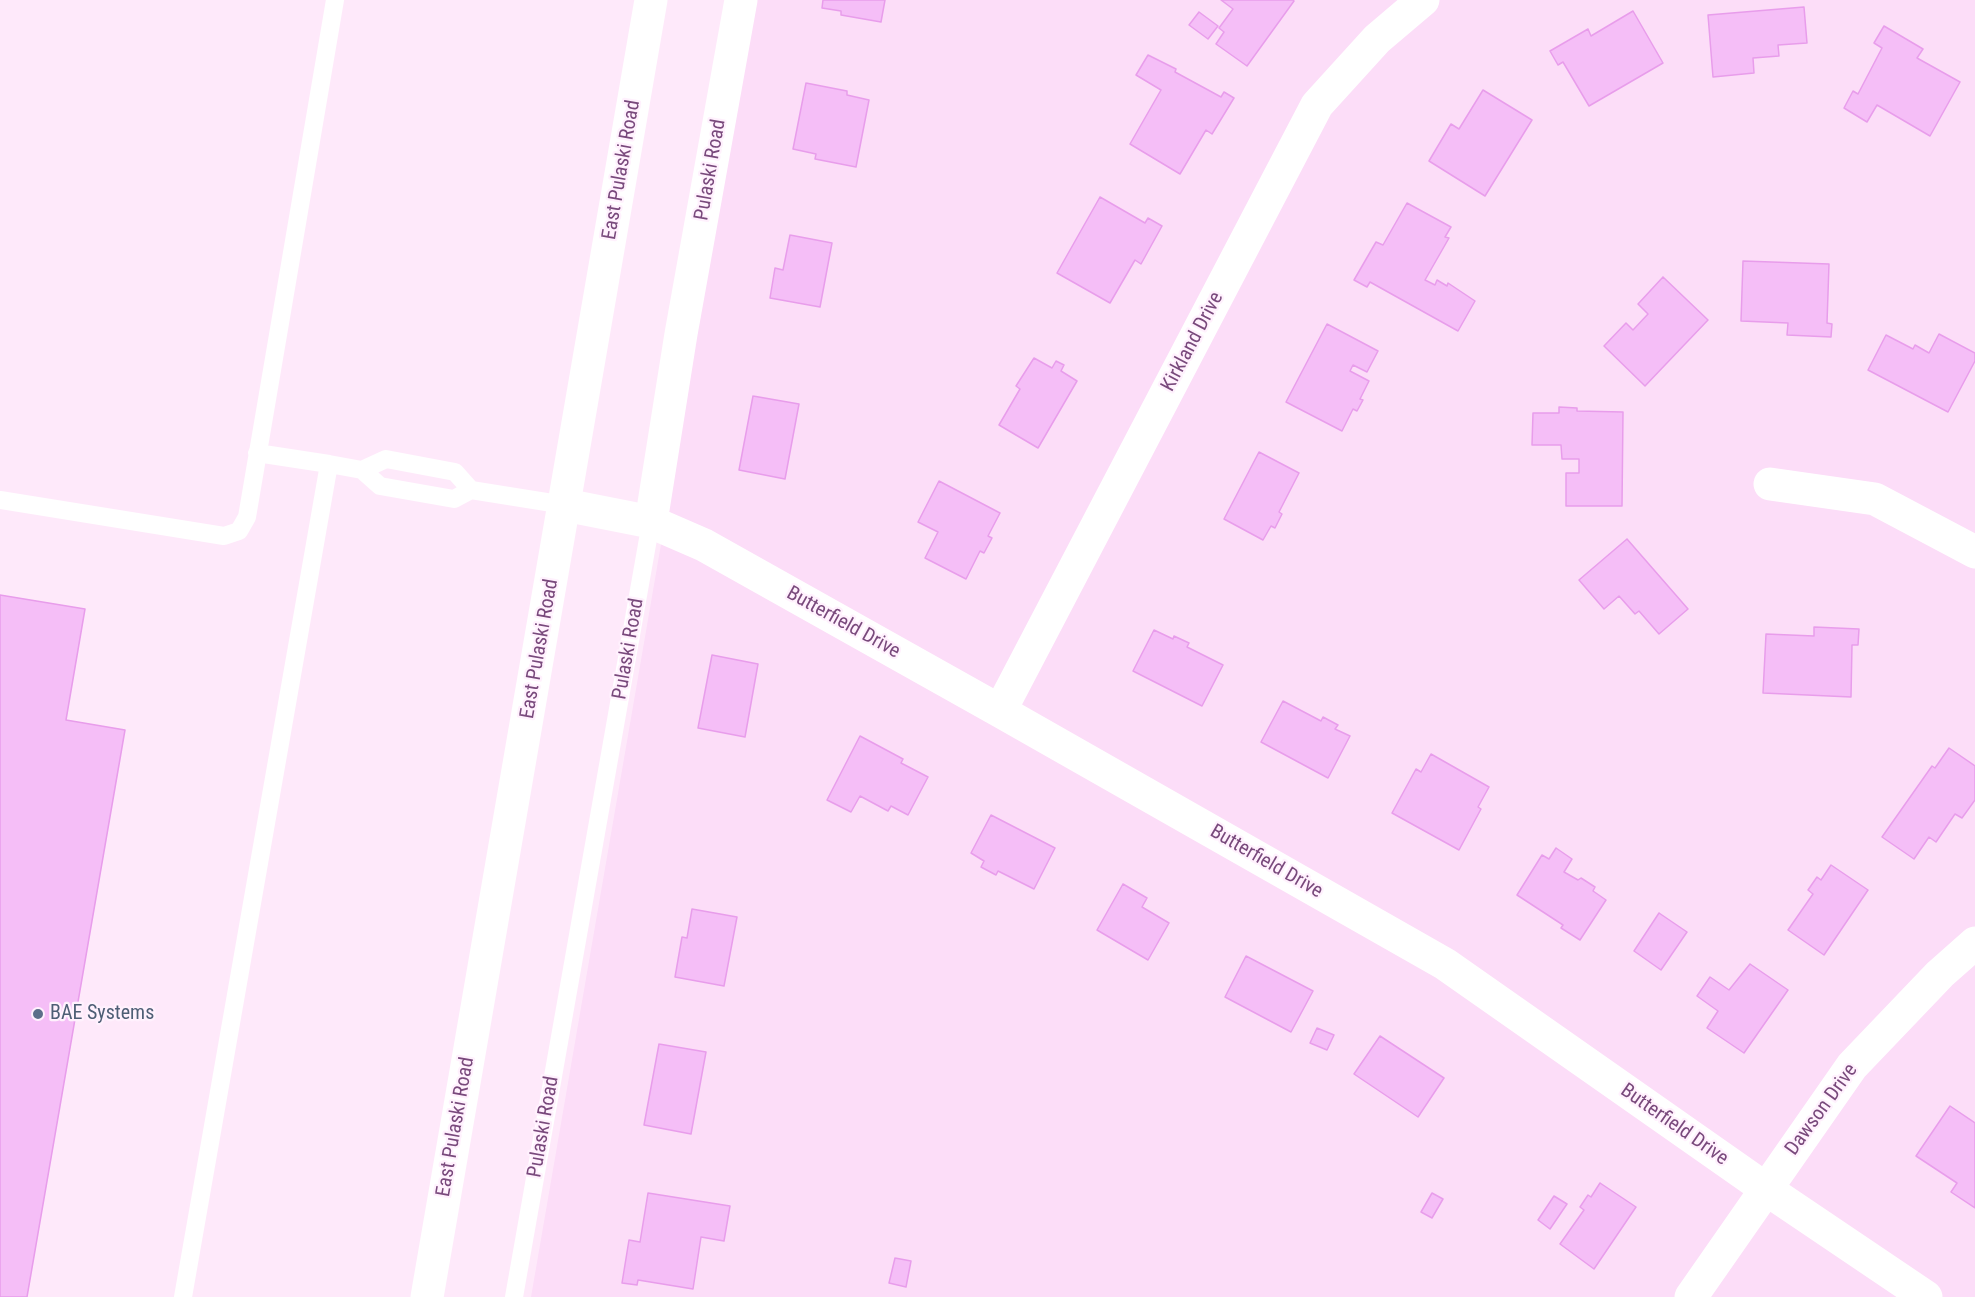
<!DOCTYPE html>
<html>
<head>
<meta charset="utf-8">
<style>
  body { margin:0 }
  canvas { display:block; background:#fee9fa }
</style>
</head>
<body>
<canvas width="1975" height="1297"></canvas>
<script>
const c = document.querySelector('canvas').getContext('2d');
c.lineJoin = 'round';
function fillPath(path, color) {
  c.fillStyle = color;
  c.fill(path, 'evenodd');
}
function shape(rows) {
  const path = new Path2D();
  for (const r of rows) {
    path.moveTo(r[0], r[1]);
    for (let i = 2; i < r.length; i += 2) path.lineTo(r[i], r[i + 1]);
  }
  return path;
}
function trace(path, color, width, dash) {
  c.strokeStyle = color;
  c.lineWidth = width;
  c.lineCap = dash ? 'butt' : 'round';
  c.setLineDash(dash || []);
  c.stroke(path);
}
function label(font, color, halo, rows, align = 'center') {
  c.font = font + ' "Roboto Condensed",sans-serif';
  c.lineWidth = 4.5;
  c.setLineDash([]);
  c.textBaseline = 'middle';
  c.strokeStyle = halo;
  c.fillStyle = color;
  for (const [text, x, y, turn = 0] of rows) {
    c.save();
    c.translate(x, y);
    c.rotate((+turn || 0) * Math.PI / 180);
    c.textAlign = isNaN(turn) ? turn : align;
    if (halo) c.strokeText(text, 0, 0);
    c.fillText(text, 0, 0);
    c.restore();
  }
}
fillPath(shape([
  [755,0,1975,0,1975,1297,531,1297]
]), '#fcddf8');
const building = shape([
  [823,0,885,0,881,22,841,15,841,11,822,8,823,0],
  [1221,0,1293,0,1294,1,1247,66,1216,44,1224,32,1219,28,1233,9,1221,0],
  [1804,7,1807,43,1778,45,1779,56,1753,58,1754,73,1713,77,1708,15,1804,7],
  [1633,11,1663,63,1589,106,1563,62,1558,65,1550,51,1588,29,1591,36,1633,11],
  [1199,12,1218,26,1208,39,1189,25,1199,12],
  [1884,26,1923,49,1917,58,1960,82,1930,136,1877,105,1867,122,1844,108,1853,91,1858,94,1882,48,1874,43,1884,26],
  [1148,55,1176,69,1175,72,1221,97,1224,92,1234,98,1212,134,1206,130,1180,174,1130,144,1161,90,1136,75,1148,55],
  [806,83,847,91,847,95,869,100,856,167,815,159,816,154,793,149,806,83],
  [1483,90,1532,120,1485,196,1429,161,1451,124,1459,129,1483,90],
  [1100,197,1145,223,1148,218,1162,226,1141,264,1135,260,1110,303,1057,273,1100,197],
  [1407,203,1451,227,1445,237,1449,238,1425,280,1435,285,1437,280,1447,286,1448,283,1475,301,1458,331,1370,282,1367,287,1354,280,1376,242,1383,245,1407,203],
  [790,235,832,243,820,307,770,298,775,268,783,270,790,235],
  [1743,261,1829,264,1827,323,1832,324,1831,337,1787,335,1788,323,1741,321,1743,261],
  [1663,277,1708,320,1645,386,1604,346,1626,323,1633,330,1648,314,1638,304,1663,277],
  [1327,324,1378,351,1367,372,1353,365,1350,371,1369,381,1360,399,1363,400,1357,411,1353,409,1342,431,1286,402,1327,324],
  [1939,334,1975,353,1975,361,1948,412,1868,370,1886,335,1913,349,1915,345,1929,353,1939,334],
  [1034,358,1052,368,1056,361,1064,365,1061,371,1077,381,1038,448,999,425,1020,389,1016,386,1034,358],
  [753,396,799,404,785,479,739,470,753,396],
  [1559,407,1577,408,1577,411,1623,412,1622,506,1566,506,1566,473,1579,473,1579,459,1562,459,1561,445,1532,445,1533,413,1559,413,1559,407],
  [1259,452,1299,473,1279,512,1282,514,1275,528,1271,526,1263,540,1224,519,1259,452],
  [939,481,1000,513,988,536,992,538,984,553,980,551,966,579,925,558,938,532,918,522,939,481],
  [1627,539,1688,609,1659,634,1639,611,1635,614,1619,596,1604,609,1579,580,1627,539],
  [0,595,85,609,66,720,125,730,27,1297,0,1297,0,595],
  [1814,627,1859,629,1858,645,1852,645,1851,697,1763,693,1766,634,1814,636,1814,627],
  [1154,630,1173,639,1174,636,1189,643,1187,647,1223,665,1202,706,1133,671,1154,630],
  [712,655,758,664,745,737,698,728,712,655],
  [1283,701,1321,721,1323,717,1338,725,1335,729,1350,736,1328,778,1261,742,1283,701],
  [860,736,903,759,901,763,928,777,908,815,891,806,888,811,860,796,851,812,827,800,860,736],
  [1949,748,1975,766,1975,800,1962,818,1955,814,1936,842,1929,837,1914,859,1882,837,1932,766,1935,768,1949,748],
  [1431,754,1489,787,1478,807,1481,809,1459,850,1392,813,1416,769,1421,772,1431,754],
  [991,815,1055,848,1034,889,998,871,996,875,981,867,984,861,971,853,991,815],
  [1556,848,1572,859,1564,872,1578,880,1581,878,1595,887,1593,891,1606,900,1580,940,1561,928,1563,925,1517,895,1542,855,1549,859,1556,848],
  [1831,865,1868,890,1824,955,1788,930,1813,894,1808,890,1817,877,1821,880,1831,865],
  [1123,884,1147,898,1142,907,1169,923,1148,960,1097,930,1123,884],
  [692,909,737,917,724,986,675,977,682,937,687,938,692,909],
  [1659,913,1687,932,1661,970,1634,951,1659,913],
  [1246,956,1313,991,1291,1032,1225,997,1246,956],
  [1750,964,1788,990,1744,1053,1707,1028,1718,1011,1697,996,1710,977,1729,990,1750,964],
  [1317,1028,1334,1035,1327,1050,1310,1043,1317,1028],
  [1380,1036,1444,1078,1418,1117,1354,1074,1380,1036],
  [659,1044,706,1052,691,1134,644,1125,659,1044],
  [1950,1106,1975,1123,1975,1208,1951,1192,1957,1183,1916,1156,1950,1106],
  [1600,1183,1636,1207,1594,1269,1560,1244,1584,1210,1580,1207,1588,1195,1591,1197,1600,1183],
  [648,1193,730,1206,724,1241,701,1237,693,1289,638,1280,637,1285,622,1283,629,1240,640,1242,648,1193],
  [1432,1193,1443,1199,1432,1218,1421,1212,1432,1193],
  [1554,1196,1567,1204,1550,1229,1538,1220,1554,1196],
  [895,1258,911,1261,906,1287,889,1283,895,1258]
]);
fillPath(building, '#f5bef7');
trace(building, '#e89deb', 1.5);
trace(shape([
  [257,453,329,464],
  [362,470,386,459,455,472,471,490],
  [0,500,224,536,239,531,247,517,335,0],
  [183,1297,329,464,362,470,380,486,454,499,471,490,565,505],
  [514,1297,651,522]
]), '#fff', 18);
trace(shape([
  [1770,484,1875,499,1975,552],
  [565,505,651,522,704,545,1000,711,1445,964,1766,1189,1926,1297],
  [651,522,681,334,741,0],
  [1000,711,1317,105,1377,39,1423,0],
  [1691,1297,1852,1066,1940,974,1975,943]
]), '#fff', 33);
trace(shape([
  [427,1297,651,0]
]), '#fff', 33);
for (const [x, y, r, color] of [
  [38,1014,6,"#5c6f8a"]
]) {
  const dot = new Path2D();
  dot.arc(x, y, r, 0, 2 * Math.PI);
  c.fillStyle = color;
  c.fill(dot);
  trace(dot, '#fff1fd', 2);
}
label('20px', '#79497c', '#fff1fd', [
  ["East Pulaski Road",622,170,-80],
  ["Pulaski Road",711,170,-80],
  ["Kirkland Drive",1193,342,-62],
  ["Butterfield Drive",843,623,29],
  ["East Pulaski Road",540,649,-80],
  ["Pulaski Road",629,649,-80],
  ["Butterfield Drive",1266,862,30],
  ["Dawson Drive",1822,1110,-54],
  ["Butterfield Drive",1674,1125,35],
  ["East Pulaski Road",456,1127,-80],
  ["Pulaski Road",544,1127,-80]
]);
label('20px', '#4e5e75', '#fff1fd', [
  ["BAE Systems",50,1014]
], 'left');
</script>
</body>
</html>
